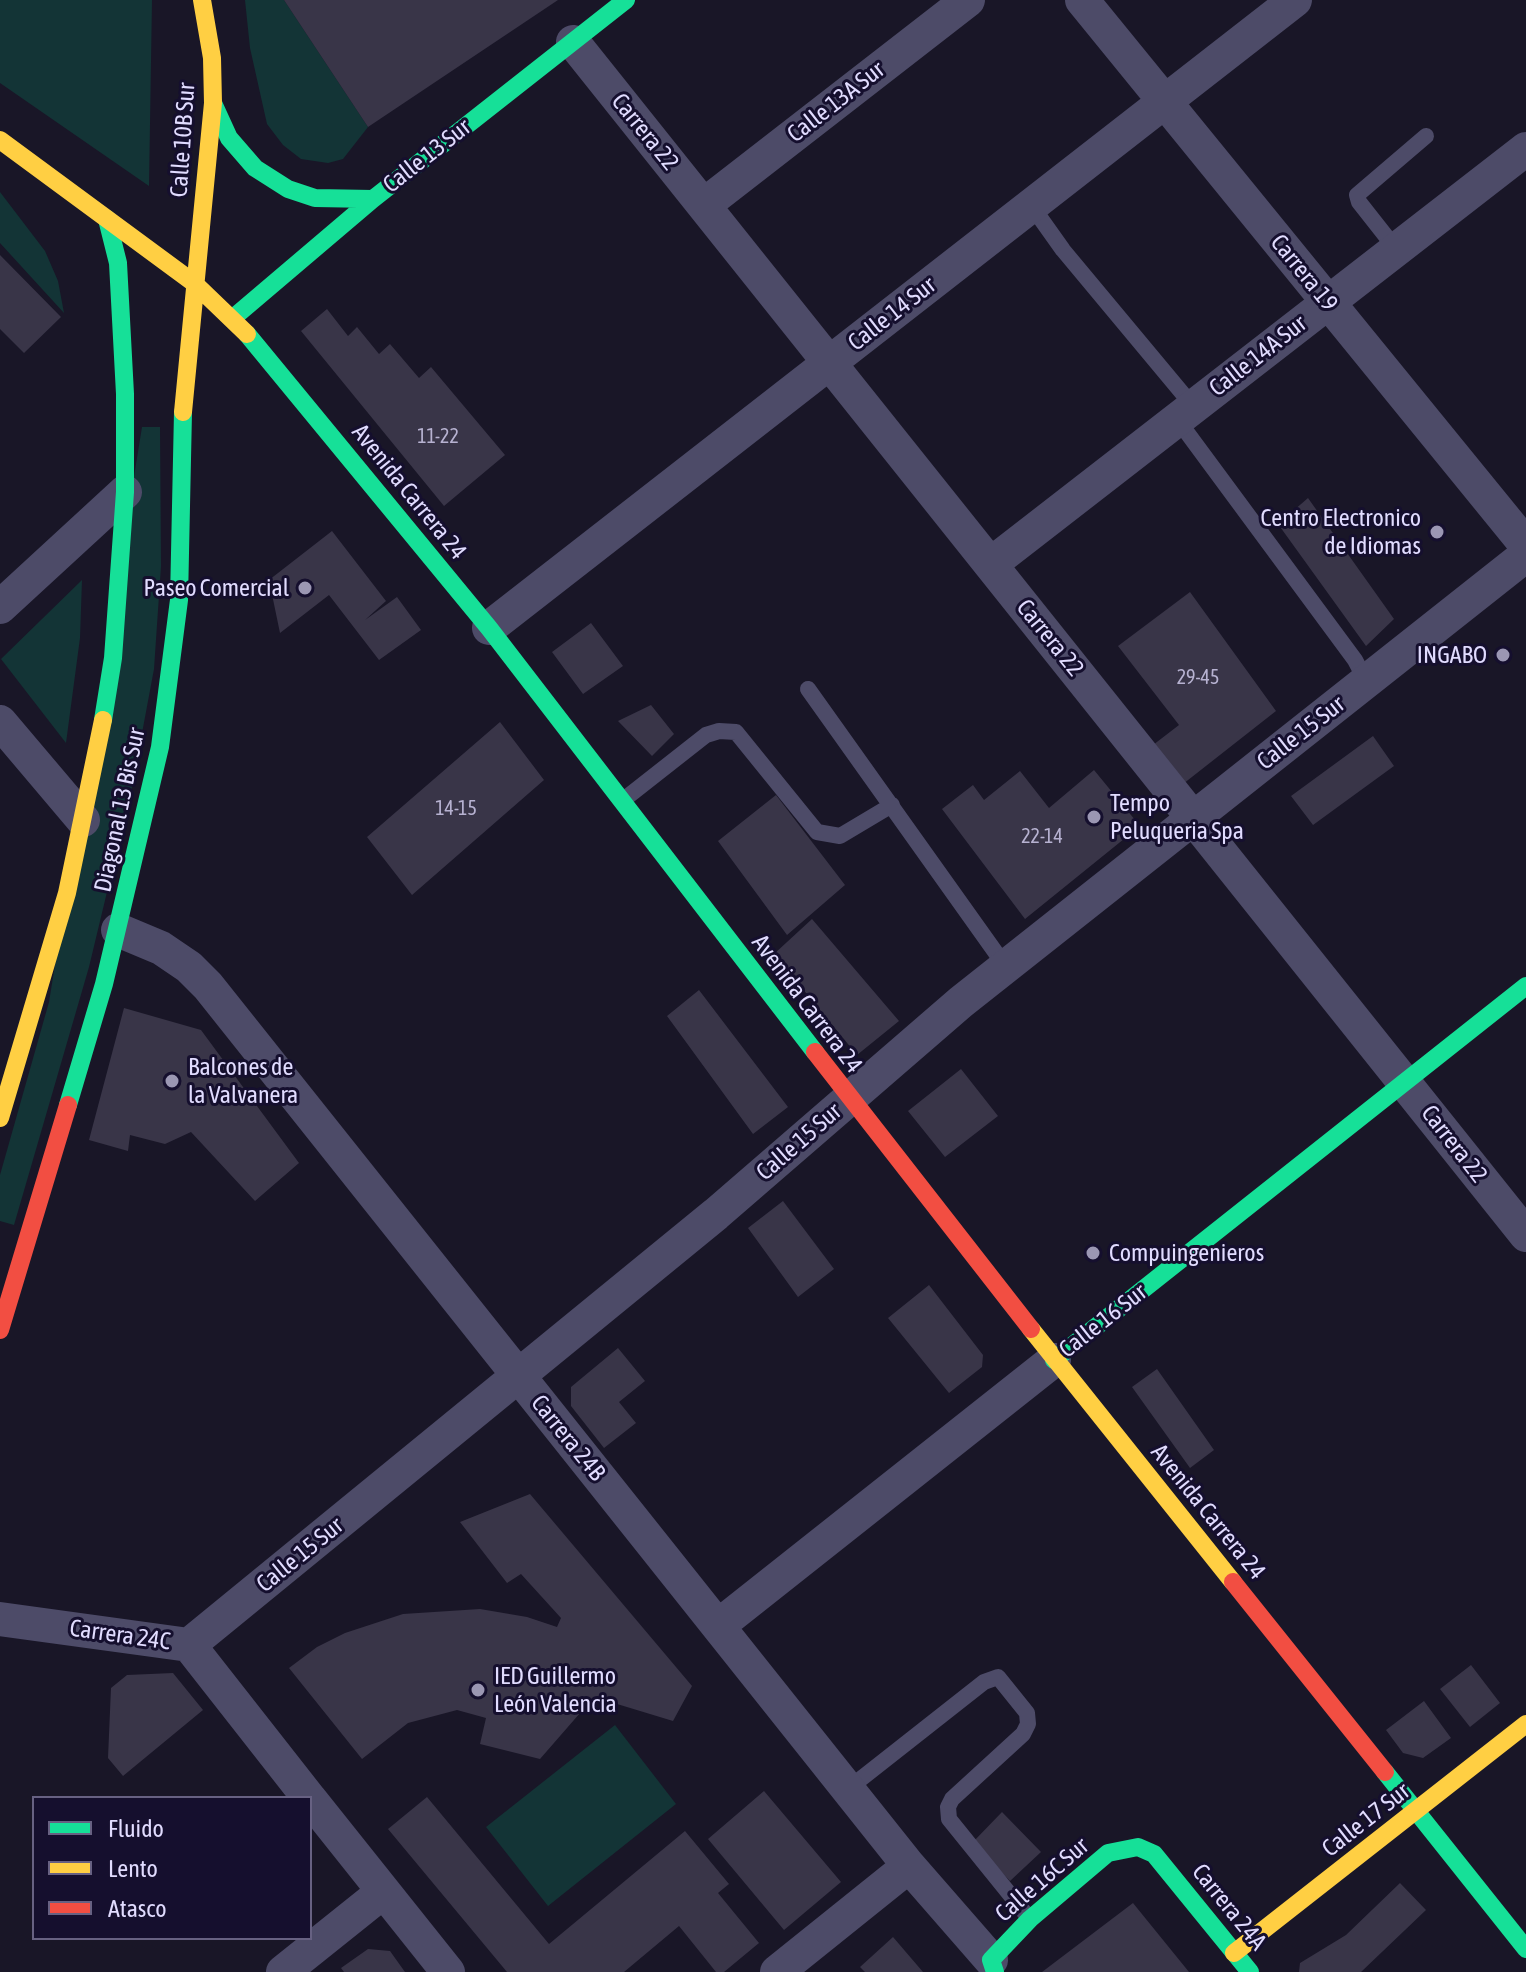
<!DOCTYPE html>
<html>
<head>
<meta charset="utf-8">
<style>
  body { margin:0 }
  #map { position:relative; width:1526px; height:1972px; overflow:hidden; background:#191627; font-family:"Asap Condensed",sans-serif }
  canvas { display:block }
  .legend { position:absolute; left:32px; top:1796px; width:280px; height:144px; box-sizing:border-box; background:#150f2e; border:2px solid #676182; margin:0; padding:10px 14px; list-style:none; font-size:24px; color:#e1dcff }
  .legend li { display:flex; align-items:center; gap:16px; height:40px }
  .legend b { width:40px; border:2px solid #676182 }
</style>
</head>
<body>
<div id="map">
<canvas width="1526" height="1972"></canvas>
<ul class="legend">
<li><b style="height:10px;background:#16e098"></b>Fluido</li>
<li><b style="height:10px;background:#ffcf43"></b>Lento</li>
<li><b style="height:10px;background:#f24e42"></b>Atasco</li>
</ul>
</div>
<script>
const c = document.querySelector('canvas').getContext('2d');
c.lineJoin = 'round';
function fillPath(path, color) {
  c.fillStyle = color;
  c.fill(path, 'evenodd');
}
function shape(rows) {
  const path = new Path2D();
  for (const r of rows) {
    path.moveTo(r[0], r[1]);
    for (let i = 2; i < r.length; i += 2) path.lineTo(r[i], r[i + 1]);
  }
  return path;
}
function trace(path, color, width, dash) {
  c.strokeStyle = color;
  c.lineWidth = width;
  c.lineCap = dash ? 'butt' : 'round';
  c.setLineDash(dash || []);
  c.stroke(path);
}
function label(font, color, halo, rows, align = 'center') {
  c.font = font + ' "Asap Condensed",sans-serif';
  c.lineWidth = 6;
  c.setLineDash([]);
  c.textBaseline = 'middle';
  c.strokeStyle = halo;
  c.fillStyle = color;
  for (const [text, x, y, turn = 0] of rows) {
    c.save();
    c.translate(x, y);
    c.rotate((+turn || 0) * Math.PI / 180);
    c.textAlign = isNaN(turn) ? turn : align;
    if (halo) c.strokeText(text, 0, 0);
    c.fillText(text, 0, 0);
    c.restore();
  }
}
fillPath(shape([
  [0,0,152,0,149,186,0,83],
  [245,0,284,0,368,127,343,159,328,163,301,159,283,145,267,124,250,48],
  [0,192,45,251,58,281,64,313,0,243],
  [142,427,160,427,161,566,154,669,131,792,89,967,14,1225,0,1221,0,1175,49,1002],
  [82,580,80,638,66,743,1,659],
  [615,1725,676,1804,548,1906,486,1827]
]), '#133436');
fillPath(shape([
  [284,0,558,0,368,127],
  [0,255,61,317,24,353,0,329],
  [327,309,348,336,357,327,379,354,390,344,419,378,431,367,505,455,444,506,301,331],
  [1308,498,1394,619,1366,646,1278,524],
  [332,531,386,601,365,620,397,597,421,630,379,660,329,595,280,633,269,580],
  [1190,592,1276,711,1183,784,1153,745,1179,725,1118,646],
  [591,623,623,666,583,694,552,652],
  [651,705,674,734,652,756,618,721],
  [500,722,544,780,412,895,367,837],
  [1373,736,1394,766,1313,825,1291,796],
  [1094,770,1140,826,1025,919,942,809,973,785,984,800,1020,771,1049,808],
  [776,795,845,885,787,935,718,841],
  [812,919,899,1021,857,1055,774,954],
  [699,990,788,1107,753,1134,667,1016],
  [124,1008,201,1030,299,1163,255,1201,191,1132,165,1144,130,1135,128,1151,89,1140],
  [961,1069,998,1116,945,1157,908,1111],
  [783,1201,834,1269,798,1297,748,1228],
  [929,1285,983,1355,982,1367,949,1393,888,1318],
  [618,1348,645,1381,619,1402,636,1423,604,1448,571,1406,571,1387],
  [1157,1369,1214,1450,1190,1468,1132,1387],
  [530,1494,692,1686,673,1721,594,1697,540,1759,480,1744,486,1718,457,1710,408,1723,362,1759,289,1668,317,1647,345,1633,403,1614,480,1609,527,1617,557,1627,561,1618,521,1574,507,1583,460,1522],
  [1471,1665,1500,1703,1470,1727,1440,1689],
  [173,1673,203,1710,123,1776,108,1758,111,1688,127,1675],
  [1424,1701,1451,1738,1423,1758,1403,1753,1386,1730],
  [764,1791,841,1882,784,1930,708,1839],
  [427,1797,549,1944,685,1831,729,1884,718,1893,759,1943,724,1972,716,1972,679,1926,624,1972,507,1972,388,1829],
  [1002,1812,1041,1852,1010,1881,973,1842],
  [1400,1883,1426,1910,1361,1972,1299,1972,1300,1963,1346,1935],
  [1133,1903,1189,1972,1042,1972],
  [893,1937,923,1972,865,1972,860,1967],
  [368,1949,390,1951,405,1972,344,1972,341,1968]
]), '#393548');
trace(shape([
  [1031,205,1063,250,1193,406],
  [1396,249,1359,202,1357,195,1426,136],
  [1177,419,1355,660,1366,681],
  [808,689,1006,967],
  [622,801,706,735,719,731,736,732,817,832,840,836,892,805],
  [848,1789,984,1682,998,1677,1027,1713,1028,1724,1023,1734,952,1799,948,1807,949,1819,1029,1918]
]), '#4d4b68', 16);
trace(shape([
  [1082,0,1526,545],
  [573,42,1526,1235],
  [704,205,968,0],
  [991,564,1526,149],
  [0,607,125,492],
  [489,628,1295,0],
  [0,722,83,820],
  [118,930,161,948,189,967,208,986,909,1866,991,1960],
  [0,1619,189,1645,309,1798],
  [718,1626,1054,1360],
  [189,1645,716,1214,961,1002,1526,555],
  [310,1799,448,1972],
  [283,1972,383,1892],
  [777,1972,909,1866]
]), '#4d4b68', 34);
trace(shape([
  [213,103,229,138,255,168,288,189,315,198,373,199],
  [233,318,373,199,626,0],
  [247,334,489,628,815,1052],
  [103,720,113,658,125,492,125,394,118,263,107,219],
  [68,1105,104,984,160,747,179,600,183,412],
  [1054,1360,1526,986],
  [1385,1772,1526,1949],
  [995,1972,991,1960,1030,1919,1108,1853,1138,1847,1154,1854,1250,1972]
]), '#16e098', 18);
trace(shape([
  [0,140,194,283,247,334],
  [183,412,213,103,212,58,202,0],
  [0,1118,67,893,103,720],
  [1031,1329,1233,1582],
  [1234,1953,1526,1724]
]), '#ffcf43', 18);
trace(shape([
  [815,1052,1031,1329],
  [0,1330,68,1105],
  [1233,1582,1385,1772]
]), '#f24e42', 18);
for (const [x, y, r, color] of [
  [1437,532,8,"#9b97b3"],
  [305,588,8,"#9b97b3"],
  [1503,655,8,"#9b97b3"],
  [1094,817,8,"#9b97b3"],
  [172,1081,8,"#9b97b3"],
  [1093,1253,8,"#9b97b3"],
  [478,1690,8,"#9b97b3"]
]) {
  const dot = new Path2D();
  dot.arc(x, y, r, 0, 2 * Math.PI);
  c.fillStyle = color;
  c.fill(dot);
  trace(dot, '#150f2e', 3);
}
label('20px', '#b7b2d1', null, [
  ["11-22",438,437],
  ["29-45",1198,678],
  ["14-15",456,809],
  ["22-14",1042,837]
]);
label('24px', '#e1dcff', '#150f2e', [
  ["Calle 13A Sur",836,102,-38],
  ["Carrera 22",645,132,51],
  ["Calle 10B Sur",183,140,-86],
  ["Calle 13 Sur",427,156,-38],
  ["Carrera 19",1304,273,51],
  ["Calle 14 Sur",892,314,-38],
  ["Calle 14A Sur",1258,356,-38],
  ["Avenida Carrera 24",409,492,51],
  ["Carrera 22",1050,638,51],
  ["Calle 15 Sur",1301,733,-38],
  ["Diagonal 13 Bis Sur",120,810,-78],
  ["Avenida Carrera 24",807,1004,53],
  ["Calle 15 Sur",799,1142,-41],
  ["Carrera 22",1454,1144,52],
  ["Calle 16 Sur",1103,1321,-38],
  ["Carrera 24B",568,1438,51],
  ["Avenida Carrera 24",1208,1512,51],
  ["Calle 15 Sur",300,1555,-39],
  ["Carrera 24C",120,1635,8],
  ["Calle 17 Sur",1366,1820,-38],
  ["Calle 16C Sur",1042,1880,-41],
  ["Carrera 24A",1229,1907,51]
]);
label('24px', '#e1dcff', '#150f2e', [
  ["Centro Electronico",1421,518,"right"],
  ["de Idiomas",1421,546,"right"],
  ["Paseo Comercial",289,588,"right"],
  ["INGABO",1487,655,"right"],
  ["Tempo",1110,803],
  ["Peluqueria Spa",1110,831],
  ["Balcones de",188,1067],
  ["la Valvanera",188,1095],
  ["Compuingenieros",1109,1253],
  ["IED Guillermo",494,1676],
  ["León Valencia",494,1704]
], 'left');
</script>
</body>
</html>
